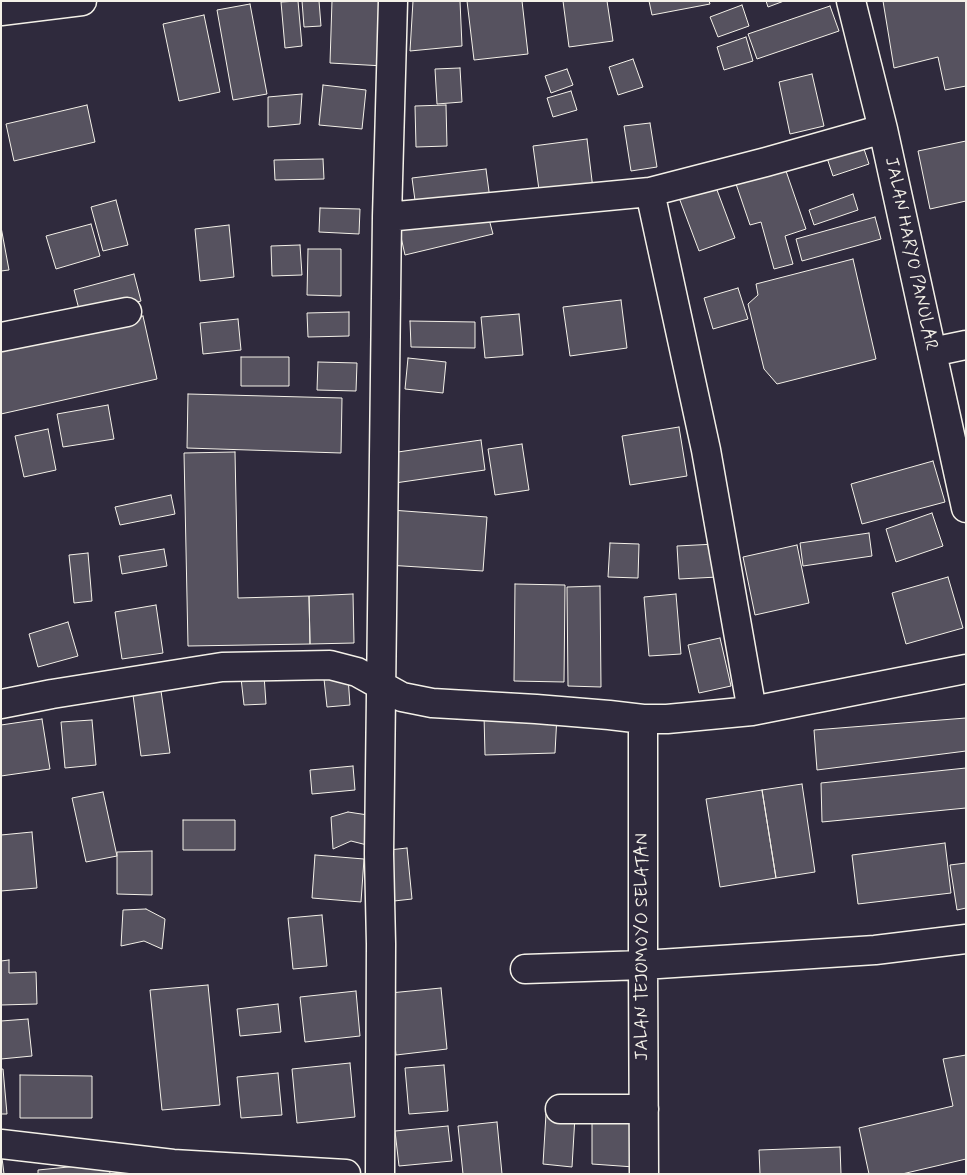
<!DOCTYPE html>
<html>
<head>
<meta charset="utf-8">
<style>
  body { margin:0 }
  #map { position:relative; width:967px; height:1175px; overflow:hidden; background:#2f2a3d; font-family:Mynerve,sans-serif }
  canvas { display:block }
  .frame { position:absolute; inset:0; border:2px solid #f4f1e8; pointer-events:none }
</style>
</head>
<body>
<div id="map">
<canvas width="967" height="1175"></canvas>
<div class="frame"></div>
</div>
<script>
const c = document.querySelector('canvas').getContext('2d');
c.lineJoin = 'round';
function fillPath(path, color) {
  c.fillStyle = color;
  c.fill(path, 'evenodd');
}
function shape(rows) {
  const path = new Path2D();
  for (const r of rows) {
    path.moveTo(r[0], r[1]);
    for (let i = 2; i < r.length; i += 2) path.lineTo(r[i], r[i + 1]);
  }
  return path;
}
function trace(path, color, width, dash) {
  c.strokeStyle = color;
  c.lineWidth = width;
  c.lineCap = dash ? 'butt' : 'round';
  c.setLineDash(dash || []);
  c.stroke(path);
}
function label(font, color, halo, rows, align = 'center') {
  c.font = font + ' Mynerve,sans-serif';
  c.lineWidth = 4;
  c.setLineDash([]);
  c.textBaseline = 'middle';
  c.strokeStyle = halo;
  c.fillStyle = color;
  for (const [text, x, y, turn = 0] of rows) {
    c.save();
    c.translate(x, y);
    c.rotate((+turn || 0) * Math.PI / 180);
    c.textAlign = isNaN(turn) ? turn : align;
    if (halo) c.strokeText(text, 0, 0);
    c.fillText(text, 0, 0);
    c.restore();
  }
}
const building = shape([
  [298,1,302,46,285,48,281,2,298,1],
  [302,1,319,1,321,26,304,27,302,1],
  [332,1,386,1,384,66,330,63,332,1],
  [413,1,460,1,462,46,410,51,413,1],
  [467,1,522,1,528,54,474,60,467,1],
  [563,1,607,1,613,41,569,47,563,1],
  [649,1,709,1,710,4,652,15,649,1],
  [766,1,784,1,768,7,766,1],
  [883,1,966,1,966,86,945,90,938,57,894,68,883,1],
  [250,4,267,94,233,100,217,10,250,4],
  [742,5,749,26,718,37,710,17,742,5],
  [830,6,839,31,757,59,748,34,830,6],
  [204,15,220,92,179,101,163,24,204,15],
  [746,37,753,61,724,70,717,47,746,37],
  [633,59,643,87,618,95,609,67,633,59],
  [460,68,462,102,437,104,435,69,460,68],
  [567,69,573,85,551,93,545,76,567,69],
  [812,74,824,126,790,134,779,82,812,74],
  [323,85,366,90,362,129,319,125,323,85],
  [571,91,577,110,553,117,547,98,571,91],
  [302,94,300,124,268,127,268,97,302,94],
  [87,105,95,142,14,161,6,124,87,105],
  [446,105,447,146,416,147,415,106,446,105],
  [650,123,657,167,631,171,624,126,650,123],
  [587,139,593,189,540,197,533,146,587,139],
  [966,141,966,201,930,209,918,151,966,141],
  [862,143,869,164,833,176,826,155,862,143],
  [323,159,324,179,275,180,274,160,323,159],
  [785,168,806,229,785,236,793,264,774,269,761,222,750,225,736,184,785,168],
  [486,169,490,199,416,208,412,178,486,169],
  [714,182,735,238,699,251,678,195,714,182],
  [853,194,858,210,814,225,809,210,853,194],
  [116,200,128,245,103,251,91,207,116,200],
  [320,208,360,209,359,234,319,232,320,208],
  [486,208,493,234,405,255,399,228,486,208],
  [875,217,881,239,802,261,796,239,875,217],
  [91,224,100,256,56,269,46,236,91,224],
  [229,225,234,277,200,281,195,229,229,225],
  [1,227,9,270,1,271,1,227],
  [300,245,302,275,272,276,271,246,300,245],
  [308,249,341,249,341,296,307,295,308,249],
  [853,259,876,359,777,384,764,369,748,304,758,295,756,284,853,259],
  [134,274,141,301,81,317,74,290,134,274],
  [738,288,748,319,713,329,704,298,738,288],
  [621,300,627,348,570,356,563,307,621,300],
  [349,312,349,336,308,337,307,313,349,312],
  [519,314,523,355,485,358,481,317,519,314],
  [143,316,157,379,1,414,1,348,143,316],
  [238,319,241,350,203,354,200,323,238,319],
  [410,321,475,322,475,348,411,347,410,321],
  [241,357,289,357,289,386,241,386,241,357],
  [408,358,446,362,443,393,405,389,408,358],
  [318,362,357,363,356,391,317,390,318,362],
  [188,394,342,398,341,453,187,448,188,394],
  [108,405,114,439,63,447,57,414,108,405],
  [679,427,687,476,630,485,622,436,679,427],
  [48,429,56,470,24,477,15,436,48,429],
  [481,440,485,470,395,483,391,453,481,440],
  [522,444,529,490,495,495,488,449,522,444],
  [235,452,238,598,309,596,310,644,188,646,184,453,235,452],
  [933,461,945,502,862,524,851,484,933,461],
  [171,495,175,514,120,525,115,507,171,495],
  [391,510,487,517,483,571,387,565,391,510],
  [932,513,943,546,896,562,886,529,932,513],
  [869,533,872,556,803,566,800,543,869,533],
  [610,543,639,544,638,578,608,577,610,543],
  [716,544,718,577,679,579,677,546,716,544],
  [797,545,809,603,755,615,743,557,797,545],
  [164,549,167,566,122,574,119,556,164,549],
  [88,553,92,601,74,603,69,555,88,553],
  [948,577,963,628,906,644,892,593,948,577],
  [515,584,565,585,564,682,514,681,515,584],
  [600,586,601,687,568,686,567,587,600,586],
  [353,594,354,643,310,644,309,596,353,594],
  [676,594,681,654,649,656,644,597,676,594],
  [156,605,163,653,122,659,115,612,156,605],
  [68,622,78,656,38,667,29,634,68,622],
  [720,638,731,686,699,693,688,645,720,638],
  [264,675,266,704,244,705,241,678,264,675],
  [348,677,350,705,327,707,324,679,348,677],
  [161,691,170,753,141,756,133,695,161,691],
  [484,715,557,715,555,753,485,755,484,715],
  [966,718,966,751,817,770,814,730,966,718],
  [42,719,50,769,1,776,1,725,42,719],
  [92,720,96,765,65,768,61,722,92,720],
  [353,766,355,790,312,794,310,770,353,766],
  [966,768,966,808,822,822,821,783,966,768],
  [802,784,815,872,776,878,762,790,802,784],
  [762,790,776,878,720,887,706,799,762,790],
  [103,792,117,856,86,862,72,798,103,792],
  [348,812,368,815,371,846,351,841,333,849,331,817,348,812],
  [183,820,235,820,235,850,183,850,183,820],
  [32,832,37,888,1,891,1,835,32,832],
  [945,843,951,893,858,904,852,855,945,843],
  [407,848,412,899,385,902,380,851,407,848],
  [152,851,152,895,117,894,117,852,152,851],
  [315,855,364,859,361,902,312,898,315,855],
  [966,863,966,908,957,910,950,865,966,863],
  [146,909,165,919,162,949,144,941,121,946,123,910,146,909],
  [322,915,327,966,293,969,288,918,322,915],
  [9,960,9,973,36,972,37,1004,1,1005,1,961,9,960],
  [208,985,220,1105,162,1110,150,990,208,985],
  [441,988,447,1049,396,1055,390,993,441,988],
  [356,991,360,1036,305,1042,300,997,356,991],
  [278,1004,281,1032,240,1036,237,1009,278,1004],
  [28,1019,32,1056,1,1059,1,1021,28,1019],
  [966,1055,966,1159,902,1174,869,1174,859,1128,953,1106,943,1059,966,1055],
  [350,1063,355,1117,297,1123,292,1069,350,1063],
  [444,1065,448,1111,409,1114,405,1068,444,1065],
  [1,1069,3,1069,7,1114,1,1114,1,1069],
  [278,1073,282,1115,241,1118,237,1077,278,1073],
  [20,1075,92,1076,92,1118,20,1118,20,1075],
  [546,1114,575,1116,572,1167,543,1164,546,1114],
  [592,1117,636,1117,634,1167,592,1164,592,1117],
  [497,1122,502,1174,463,1174,458,1126,497,1122],
  [448,1126,452,1161,399,1166,395,1131,448,1126],
  [840,1147,841,1174,760,1174,759,1150,840,1147],
  [1,1158,2,1158,4,1174,1,1174,1,1158],
  [109,1163,110,1174,38,1174,38,1170,109,1163]
]);
fillPath(building, '#56525f');
trace(building, '#f4f1e8', 1);
const minor = shape([
  [851,1,883,129,966,508],
  [1,11,82,1],
  [650,192,706,450,752,711],
  [387,217,650,192,766,162,883,129],
  [1,337,127,312],
  [932,352,966,345],
  [1,704,52,694,222,667,330,665,357,672,402,697,432,703,536,709,609,715,643,719,667,719,752,711,966,669],
  [643,719,643,965,644,1174],
  [525,969,643,965,875,950,966,939],
  [560,1109,644,1109],
  [1,1144,173,1164,346,1174],
  [380,1174,381,944,379,854,387,217,393,1]
]);
trace(minor, '#f4f1e8', 31);
trace(minor, '#2f2a3d', 28);
label('18px', '#f4f1e8', '#2f2a3d', [
  ["JALAN HARYO PANULAR",910,254,78],
  ["JALAN TEJOMOYO SELATAN",643,947,-90]
]);
</script>
</body>
</html>
